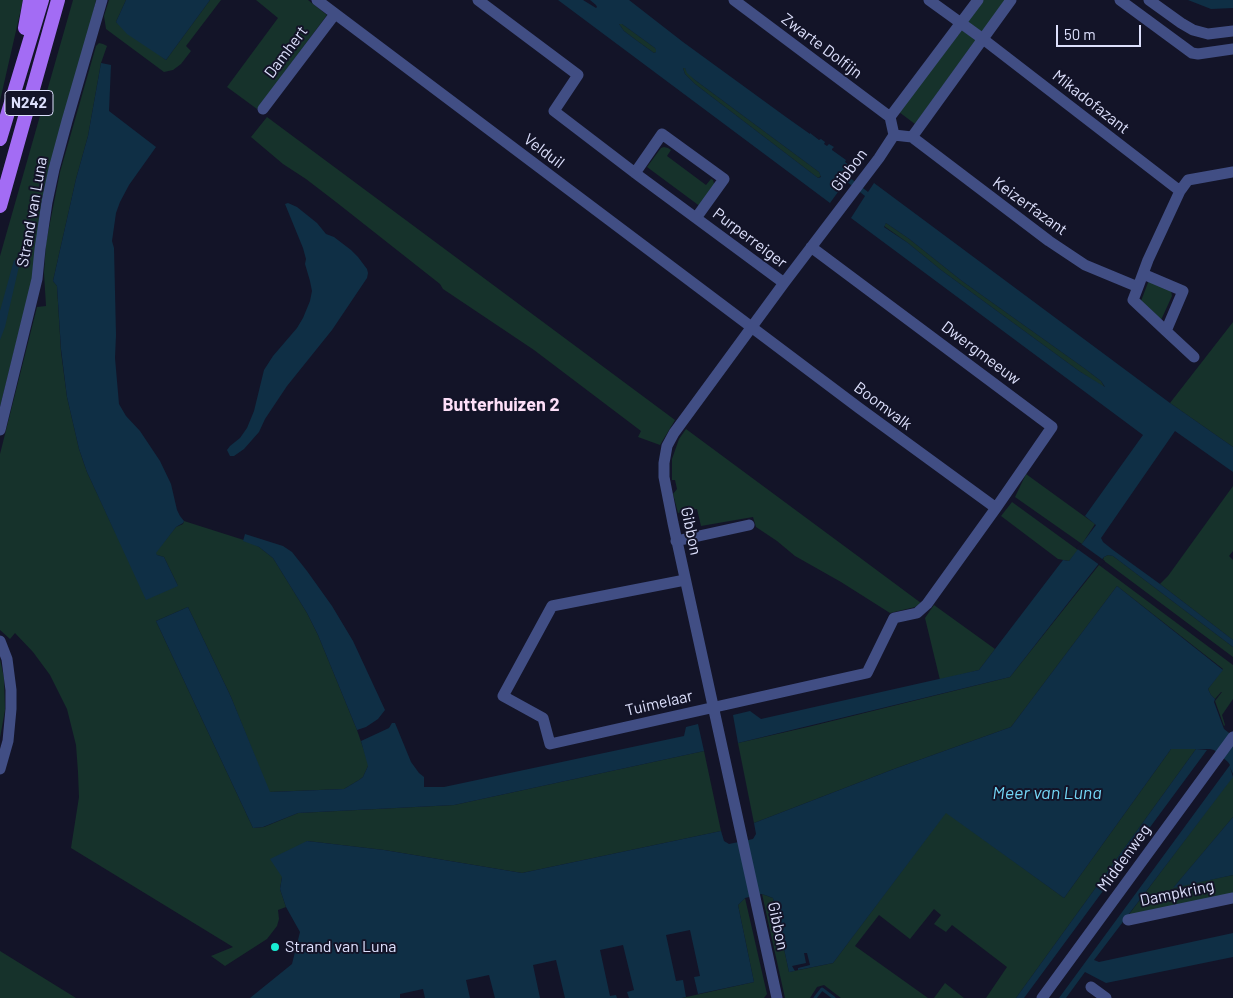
<!DOCTYPE html>
<html>
<head>
<meta charset="utf-8">
<style>
  body { margin:0 }
  #map { position:relative; width:1233px; height:998px; overflow:hidden; background:#131428; font-family:Barlow,sans-serif }
  canvas { display:block }
  .scale { position:absolute; left:1056px; top:25px; width:85px; height:22px; box-sizing:border-box; border:2px solid #dde0fc; border-top:0; padding-left:6px; font-size:15px; line-height:18px; white-space:nowrap; color:#dde0fc; -webkit-text-stroke:4px #131428; paint-order:stroke }
</style>
</head>
<body>
<div id="map">
<canvas width="1233" height="998"></canvas>
<div class="scale">50 m</div>
</div>
<script>
const c = document.querySelector('canvas').getContext('2d');
c.lineJoin = 'round';
function fillPath(path, color) {
  c.fillStyle = color;
  c.fill(path, 'evenodd');
}
function shape(rows) {
  const path = new Path2D();
  for (const r of rows) {
    path.moveTo(r[0], r[1]);
    for (let i = 2; i < r.length; i += 2) path.lineTo(r[i], r[i + 1]);
  }
  return path;
}
function trace(path, color, width, dash) {
  c.strokeStyle = color;
  c.lineWidth = width;
  c.lineCap = dash ? 'butt' : 'round';
  c.setLineDash(dash || []);
  c.stroke(path);
}
function label(font, color, halo, rows, align = 'center') {
  c.font = font + ' Barlow,sans-serif';
  c.lineWidth = 4;
  c.setLineDash([]);
  c.textBaseline = 'middle';
  c.strokeStyle = halo;
  c.fillStyle = color;
  for (const [text, x, y, turn = 0] of rows) {
    c.save();
    c.translate(x, y);
    c.rotate((+turn || 0) * Math.PI / 180);
    c.textAlign = isNaN(turn) ? turn : align;
    if (halo) c.strokeText(text, 0, 0);
    c.fillText(text, 0, 0);
    c.restore();
  }
}
fillPath(shape([
  [0,0,23,0,0,101],
  [73,0,96,0,32,280,0,407,0,256],
  [109,0,126,0,116,22,166,60,210,0,221,0,186,46,191,51,181,64,173,70,164,72,106,29,104,16],
  [256,0,308,0,327,15,257,109,227,87,278,18],
  [982,0,1006,0,982,32,967,22],
  [619,24,622,24,655,48,657,50,656,52,654,53,636,40,624,31],
  [962,30,975,39,975,41,915,124,899,112],
  [99,43,103,44,107,46,101,63,88,136,76,179,53,281,57,286,61,352,67,397,79,449,87,472,115,532,178,586,164,557,157,555,155,553,176,527,183,524,184,521,250,542,259,547,273,558,307,613,318,635,357,730,368,762,368,766,363,777,359,780,344,789,269,792,231,697,188,607,156,621,253,828,264,827,298,813,454,805,704,751,721,831,522,873,384,850,307,841,282,877,280,889,286,907,278,910,279,919,277,926,267,939,225,966,211,956,233,947,71,848,79,797,78,772,76,745,67,709,50,675,33,652,15,633,10,639,0,630,0,454,37,307,46,306,44,273,46,243,60,172,96,46],
  [684,67,695,80,819,172,821,176,818,178,695,84,685,74,683,68],
  [267,117,675,420,660,445,638,437,641,431,534,350,443,289,440,284,336,202,306,179,283,164,251,137],
  [664,147,668,148,671,150,667,156,706,185,711,179,713,180,715,187,701,207,647,167,661,148],
  [886,223,908,238,962,281,1084,368,1101,381,1105,388,1079,371,941,270,908,243,884,226],
  [1149,280,1171,290,1172,296,1161,320,1141,301],
  [1233,322,1233,447,1170,403],
  [686,429,855,554,921,603,915,607,890,613,841,582,795,556,777,541,756,527,753,517,701,526,697,509,678,513,673,494,677,489,675,480,672,480,672,459,679,439],
  [1026,474,1095,524,1082,544,1015,497],
  [1233,486,1233,551,1229,556,1233,560,1233,640,1160,584,1168,576],
  [1012,502,1078,550,1069,561,1058,559,1001,516],
  [1108,555,1113,556,1233,647,1233,657,1103,560,1104,557],
  [1099,565,1233,665,1233,699,1222,715,1225,725,1224,726,1215,701,1222,692,1221,692,1215,699,1211,695,1208,689,1223,669,1117,586,1011,727,894,769,754,823,738,743,812,726,1010,677],
  [934,605,995,649,979,670,940,680,925,618],
  [0,659,4,678,5,710,0,738],
  [1198,748,1196,749,1016,998,986,998,1007,967,952,925,946,932,934,924,941,915,934,909,910,939,879,915,855,946,928,998,841,998,824,985,817,987,810,998,785,998,762,894,773,898,789,972,833,963,946,812,1064,898,1171,749],
  [1233,776,1233,817,1174,887,1233,875,1233,894,1127,917],
  [745,898,767,994,764,998,682,998,754,982,738,905],
  [0,951,76,998,0,998],
  [945,983,964,998,934,998]
]), '#16322b');
fillPath(shape([
  [126,0,210,0,166,60,127,34,116,22],
  [558,0,583,0,596,8,597,7,596,5,590,0,629,0,683,42,786,117,810,134,810,133,819,140,821,139,825,142,824,144,827,146,829,144,834,147,832,149,832,150,846,160,845,162,854,169,849,177,868,192,874,183,1170,403,1233,447,1233,472,1175,431,1101,538,1103,542,1113,550,1160,584,1233,640,1233,647,1113,556,1108,555,1104,557,1010,677,738,743,733,715,750,711,761,719,979,670,1063,560,1069,561,1096,525,1085,516,1143,435,851,218,865,196,846,181,830,203],
  [619,24,622,24,655,48,656,50,656,52,654,53,636,40,624,31],
  [683,68,685,68,687,73,695,80,819,172,821,177,818,178,695,84,685,74],
  [886,223,908,238,962,281,1084,368,1101,381,1105,387,1079,371,941,270,908,243,884,227],
  [1188,0,1233,0,1233,8,1211,9],
  [101,63,111,65,109,111,156,147,129,185,120,202,116,213,112,241,114,248,116,335,115,358,119,404,126,416,140,431,160,461,171,484,177,510,180,516,184,521,183,523,176,527,156,553,157,555,164,557,178,586,146,600,87,472,79,449,67,397,61,349,57,286,53,281,76,179,88,136],
  [288,203,297,207,317,223,326,234,334,237,351,250,358,257,367,269,368,273,367,278,332,330,287,386,265,419,259,432,244,449,234,456,230,456,227,450,230,446,240,438,247,428,254,411,264,370,273,356,297,328,303,318,310,301,312,291,310,281,305,264,306,259,303,248,285,204],
  [14,260,20,262,5,327,0,340,0,311],
  [245,534,283,546,292,552,307,571,332,606,353,641,385,710,378,719,366,727,357,730,318,635,307,613,273,558,259,547,243,541],
  [1117,586,1223,670,1208,689,1211,695,1215,699,1214,702,1224,729,1233,736,1233,774,1230,767,1233,777,1094,960,1099,962,1233,933,1233,957,1106,983,1085,972,1066,998,1059,998,1230,765,1228,762,1214,750,1210,749,1171,749,1064,898,946,813,833,963,798,970,798,968,810,965,807,953,804,953,806,963,792,966,795,971,789,972,773,898,762,894,745,898,738,905,754,982,698,994,694,977,700,976,690,930,666,935,676,981,683,980,686,997,682,998,629,998,627,992,634,990,623,945,600,950,610,996,616,995,617,998,565,998,556,960,533,965,540,998,495,998,489,975,466,980,470,998,425,998,423,989,400,994,400,998,250,998,292,964,300,932,286,907,280,889,282,877,270,859,307,841,384,850,522,873,721,831,724,841,729,844,753,839,756,834,754,823,894,769,1011,727],
  [188,607,231,697,270,792,344,789,359,780,363,777,368,766,361,741,389,728,392,723,395,723,411,762,419,773,424,777,424,787,444,787,684,736,686,727,698,724,704,751,454,805,298,813,263,827,253,828,156,621],
  [1196,749,1207,750,1024,998,1016,998],
  [1233,817,1233,875,1173,888]
]), '#0f2f45');
fillPath(shape([
  [1080,543,1105,561,1101,566,1076,548]
]), '#131428');
trace(shape([
  [815,998,822,989,834,998]
]), '#0f2f45', 3);
trace(shape([
  [317,0,859,408,996,508],
  [478,0,578,75,554,111,639,176,784,283],
  [734,0,890,117],
  [929,0,983,39,1180,191],
  [1120,0,1192,53,1198,54,1233,49],
  [1149,0,1181,23,1193,30,1208,34,1233,31],
  [263,109,335,14],
  [890,117,978,0],
  [894,135,912,137,1049,241,1085,265,1138,287],
  [912,137,1011,0],
  [635,173,662,134,724,179,696,218],
  [1143,274,1183,291,1166,331,1133,300,1138,287,1148,260,1180,191,1188,180,1233,172],
  [1166,331,1194,357],
  [0,430,37,279,40,249,47,202,54,169,67,121,102,0],
  [676,541,749,525],
  [685,580,552,606,503,696,543,718,550,744,867,673,894,618,917,613,927,604,996,508,1052,427,811,247],
  [0,641,7,659,11,690,11,709,8,741,0,769],
  [1128,920,1233,898],
  [1091,987,1106,998],
  [777,998,673,523,664,477,664,463,667,446,674,433,784,283,879,158,894,135,890,117],
  [1042,998,1233,737]
]), '#414e84', 11);
trace(shape([
  [25,28,30,0],
  [0,139,42,0],
  [0,206,58,0]
]), '#a36cf4', 14);
for (const [x, y, r, color] of [
  [275,947,5,"#18edd3"]
]) {
  const dot = new Path2D();
  dot.arc(x, y, r, 0, 2 * Math.PI);
  c.fillStyle = color;
  c.fill(dot);
  trace(dot, '#131428', 2);
}
for (const [x, y, w] of [
  [29,103,48]
]) {
  const box = new Path2D();
  box.roundRect(x - w / 2, y - 12.5, w, 25, 4);
  c.fillStyle = '#131428';
  c.fill(box);
  trace(box, '#dde0fc', 1);
}
label('bold 15px', '#dde0fc', null, [
  ["N242",29,103]
]);
label('16px', '#dde0fc', '#131428', [
  ["Zwarte Dolfijn",822,46,37],
  ["Damhert",286,52,-53],
  ["Mikadofazant",1091,102,38],
  ["Velduil",544,151,37],
  ["Gibbon",849,170,-53],
  ["Keizerfazant",1030,206,36],
  ["Strand van Luna",32,212,-80],
  ["Purperreiger",750,238,37],
  ["Dwergmeeuw",981,353,37],
  ["Boomvalk",883,406,37],
  ["Gibbon",691,531,78],
  ["Tuimelaar",659,703,-13],
  ["Middenweg",1124,858,-54],
  ["Dampkring",1177,893,-12],
  ["Gibbon",778,926,78]
]);
label('16px', '#dde0fc', '#131428', [
  ["Strand van Luna",285,947]
], 'left');
label('bold 18px', '#fddff8', '#131428', [
  ["Butterhuizen 2",501,405]
]);
label('italic 18px', '#73d5f4', '#131428', [
  ["Meer van Luna",1047,793]
]);
</script>
</body>
</html>
